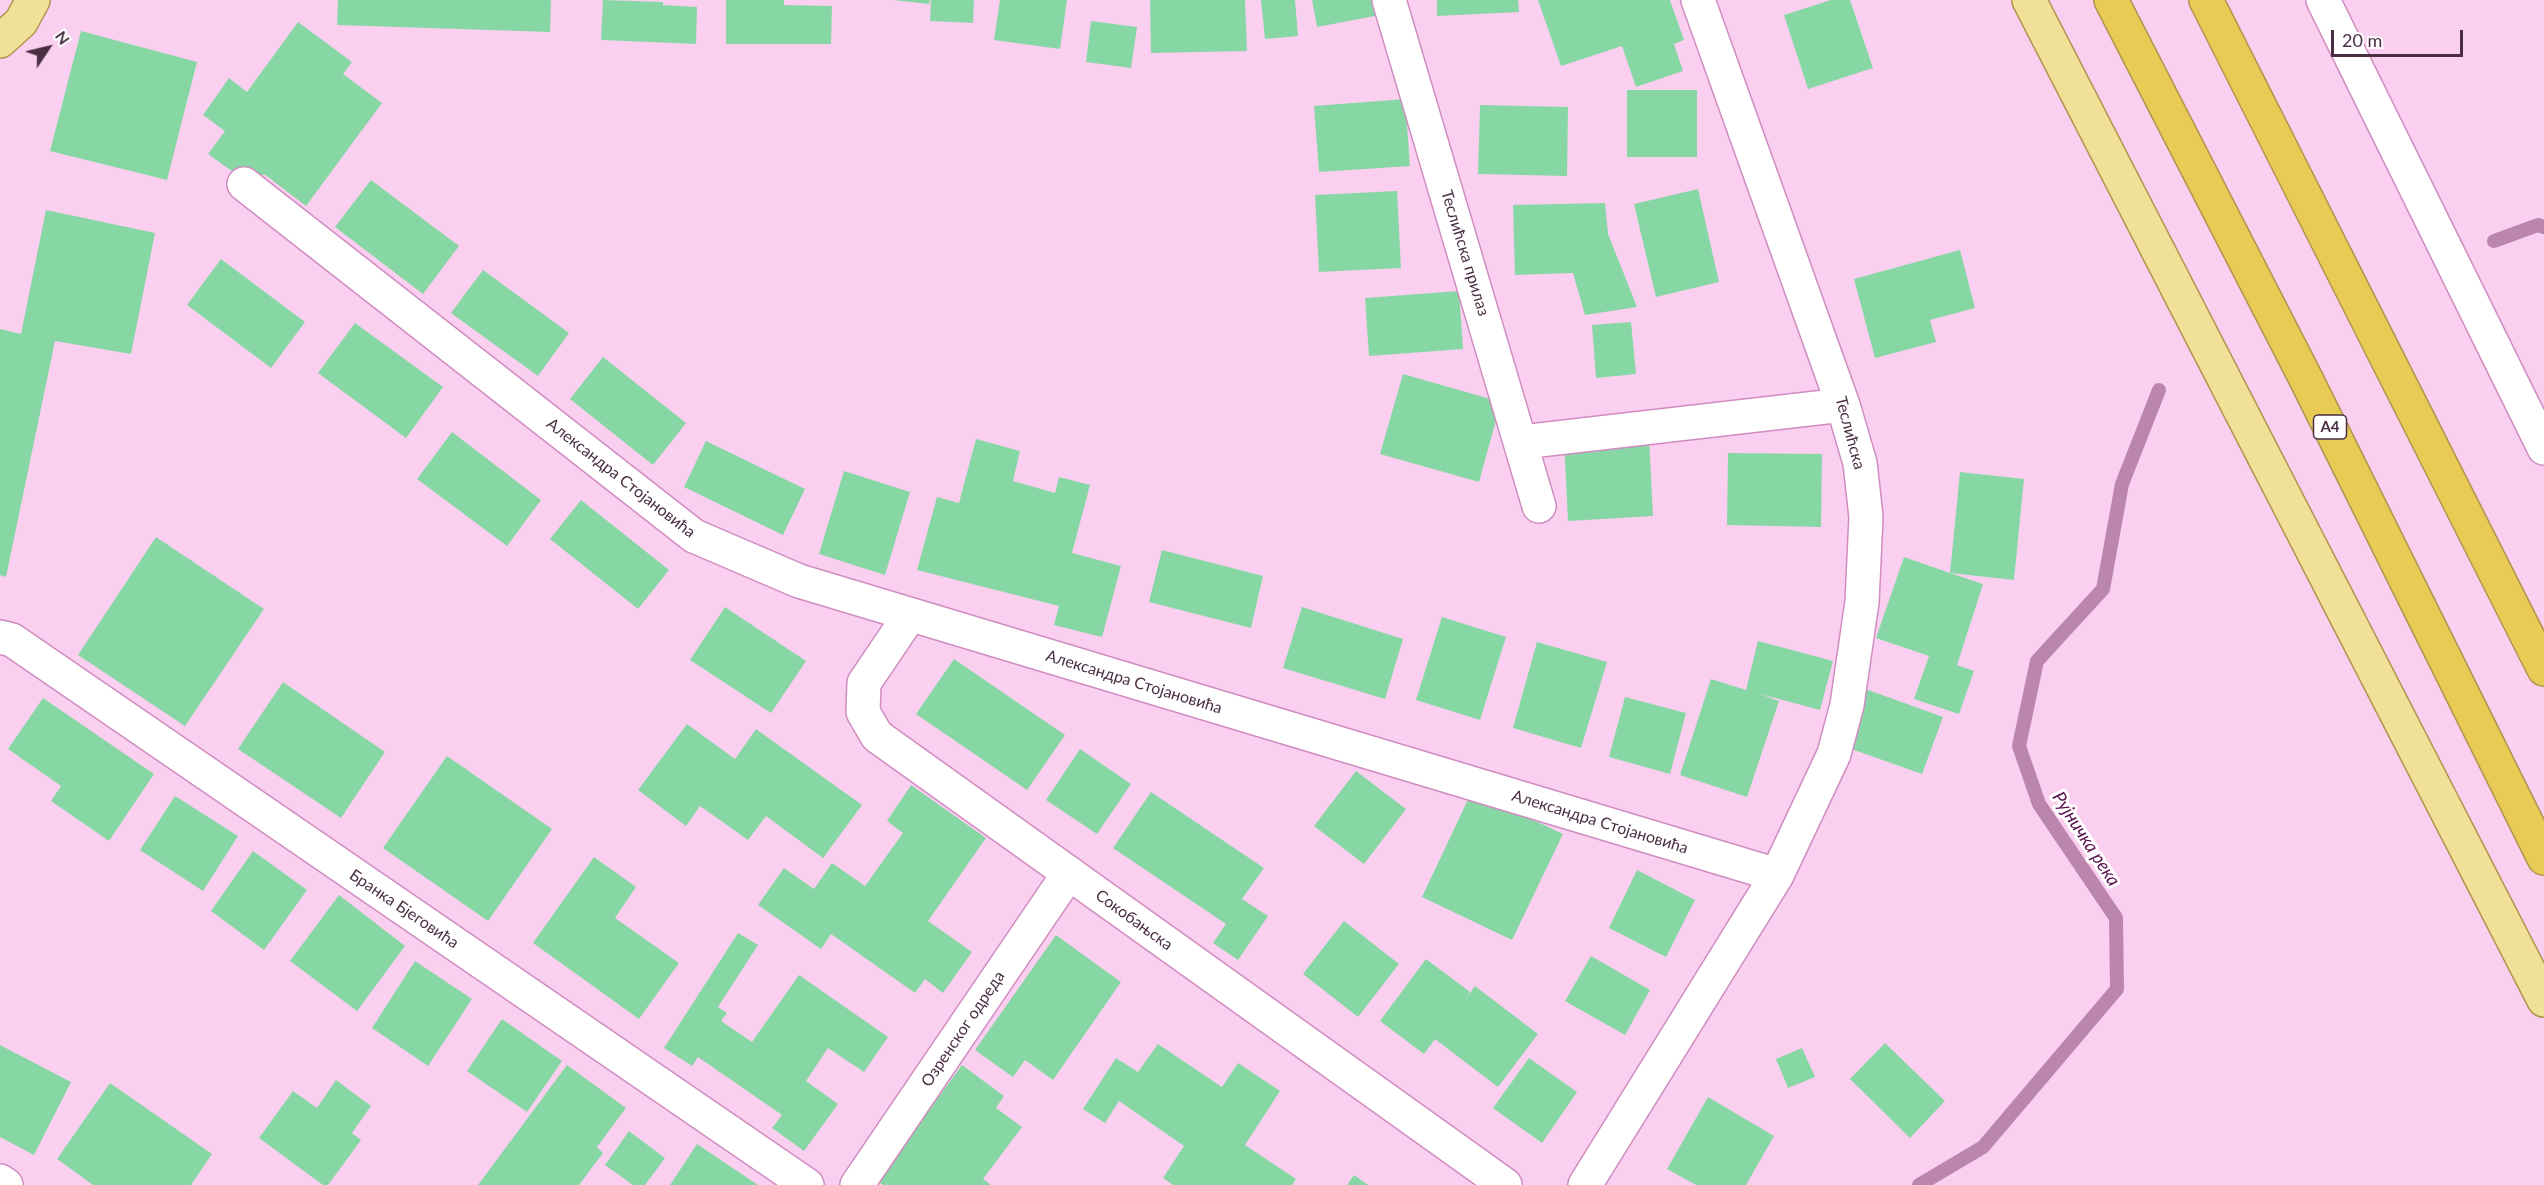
<!DOCTYPE html>
<html>
<head>
<meta charset="utf-8">
<style>
  body { margin:0 }
  #map { position:relative; width:2544px; height:1185px; overflow:hidden; background:#fbcfef; font-family:Lato,sans-serif }
  canvas { display:block }
  .north { position:absolute; left:18px; top:18px; width:60px; height:60px; -webkit-text-stroke:4px #fff; paint-order:stroke; rotate:55deg; font-size:16px; font-weight:700; line-height:24px; text-align:center; color:#4a2e44 }
  .north::after { content:''; display:block; margin:auto; width:21px; height:27px; background:#4a2e44; clip-path:polygon(50% 0,100% 100%,50% 72%,0 100%) }
  .scale { position:absolute; left:2331px; top:30px; width:132px; height:27px; box-sizing:border-box; border:3px solid #4a2e44; border-top:0; padding-left:8px; font-size:18px; line-height:21px; white-space:nowrap; color:#4a2e44; -webkit-text-stroke:4px #fff; paint-order:stroke }
</style>
</head>
<body>
<div id="map">
<canvas width="2544" height="1185"></canvas>
<div class="north">N</div>
<div class="scale">20 m</div>
</div>
<script>
const c = document.querySelector('canvas').getContext('2d');
c.lineJoin = 'round';
function shape(rows) {
  const path = new Path2D();
  for (const r of rows) {
    path.moveTo(r[0], r[1]);
    for (let i = 2; i < r.length; i += 2) path.lineTo(r[i], r[i + 1]);
  }
  return path;
}
function trace(path, color, width, dash) {
  c.strokeStyle = color;
  c.lineWidth = width;
  c.lineCap = dash ? 'butt' : 'round';
  c.setLineDash(dash || []);
  c.stroke(path);
}
function fillPath(path, color) {
  c.fillStyle = color;
  c.fill(path, 'evenodd');
}
function label(font, color, halo, rows, align = 'center') {
  c.font = font + ' Lato,sans-serif';
  c.lineWidth = 6;
  c.setLineDash([]);
  c.textBaseline = 'middle';
  c.strokeStyle = halo;
  c.fillStyle = color;
  for (const [text, x, y, turn = 0] of rows) {
    c.save();
    c.translate(x, y);
    c.rotate((+turn || 0) * Math.PI / 180);
    c.textAlign = isNaN(turn) ? turn : align;
    if (halo) c.strokeText(text, 0, 0);
    c.fillText(text, 0, 0);
    c.restore();
  }
}
trace(shape([
  [2494,241,2538,225,2544,227],
  [1919,1185,1983,1147,2117,989,2116,918,2039,804,2019,746,2037,661,2103,589,2122,484,2159,390]
]), '#bb86ae', 14);
fillPath(shape([
  [338,0,551,0,550,32,337,25],
  [603,0,663,2,663,5,697,7,696,44,601,40],
  [726,0,784,0,784,5,832,6,831,44,726,44],
  [893,0,930,0,929,4],
  [931,0,974,0,973,23,930,21],
  [1000,0,1067,0,1060,49,994,40],
  [1150,0,1245,0,1247,51,1151,53],
  [1261,0,1295,0,1298,36,1265,39],
  [1312,0,1377,0,1380,15,1317,27],
  [1437,0,1518,0,1519,12,1437,16],
  [1538,0,1670,0,1684,40,1674,44,1683,71,1636,87,1622,46,1561,66],
  [1831,0,1850,0,1873,68,1808,89,1784,15],
  [1091,21,1137,27,1131,68,1086,62],
  [298,22,352,62,343,74,382,103,306,206,264,174,254,187,208,154,225,131,203,115,229,78,247,92],
  [81,31,197,62,167,180,50,151],
  [1627,90,1697,90,1697,157,1627,157],
  [1405,99,1410,166,1319,172,1314,106],
  [1480,105,1568,107,1567,176,1478,174],
  [371,180,459,246,423,294,335,227],
  [1698,189,1719,282,1656,297,1634,204],
  [1397,191,1401,268,1319,272,1315,195],
  [1605,203,1608,234,1637,307,1585,315,1573,273,1515,275,1513,205],
  [46,210,155,233,131,354,55,341,6,577,0,575,0,329,21,334],
  [1960,250,1975,308,1930,320,1936,342,1875,358,1854,279],
  [221,259,305,322,271,368,187,305],
  [483,270,569,333,538,376,451,313],
  [1459,291,1463,349,1369,356,1365,298],
  [1631,322,1636,374,1596,378,1592,325],
  [355,323,443,387,406,438,318,373],
  [603,357,686,423,653,465,570,399],
  [1403,374,1501,402,1479,482,1380,454],
  [452,432,541,500,507,546,417,479],
  [1649,437,1653,516,1568,521,1564,440],
  [976,439,1020,451,1013,481,1055,493,1059,477,1090,485,1072,553,1121,566,1102,637,1054,625,1059,606,917,570,937,497,959,503],
  [706,441,805,489,783,535,684,487],
  [1728,453,1822,454,1821,527,1727,525],
  [844,471,910,492,885,575,819,554],
  [1960,472,2024,479,2014,580,1950,573,1983,584,1957,665,1974,671,1959,714,1914,699,1929,656,1876,638,1904,557,1950,573],
  [581,500,669,570,638,609,550,539],
  [156,537,264,609,185,726,78,655],
  [1162,550,1263,576,1251,628,1149,602],
  [725,607,806,661,771,713,690,660],
  [1302,607,1403,639,1385,699,1283,668],
  [1442,617,1506,637,1480,720,1416,700],
  [1758,641,1833,661,1820,710,1760,694,1779,701,1747,797,1680,775,1711,679,1746,690],
  [1537,642,1607,662,1581,748,1513,728],
  [954,659,1065,735,1027,790,916,714],
  [283,682,385,752,341,818,238,749],
  [1860,687,1943,717,1922,774,1840,745],
  [1625,697,1686,713,1670,774,1609,757],
  [43,698,154,774,109,841,51,801,61,786,8,749],
  [687,724,735,759,756,729,862,805,823,858,766,816,748,840,700,806,686,826,638,790],
  [1080,749,1131,784,1097,834,1046,800],
  [447,756,552,829,488,921,383,848],
  [1356,771,1406,809,1364,864,1314,826],
  [911,785,986,838,928,921,972,952,943,993,925,979,915,993,831,934,821,949,758,905,784,868,814,889,832,863,865,886,903,833,887,821],
  [1472,791,1563,834,1512,940,1422,897],
  [1151,792,1264,868,1242,899,1268,916,1238,960,1213,943,1226,924,1113,848],
  [175,796,238,836,203,891,140,850],
  [253,851,307,890,264,950,211,911],
  [594,857,636,887,615,918,679,963,639,1019,533,943],
  [1637,870,1695,900,1666,957,1609,928],
  [339,895,405,946,357,1011,290,961],
  [1344,921,1399,964,1358,1017,1303,974],
  [738,933,758,945,718,1007,727,1013,721,1021,752,1042,799,975,888,1037,864,1072,828,1048,806,1081,838,1104,804,1151,772,1128,782,1115,698,1057,692,1066,664,1048],
  [1056,935,1121,982,1053,1080,1025,1060,1013,1077,975,1050],
  [1591,956,1650,990,1625,1035,1565,1001],
  [1426,959,1470,992,1465,1000,1475,986,1538,1034,1498,1087,1435,1039,1424,1054,1380,1021],
  [415,961,472,999,428,1066,372,1028],
  [502,1019,562,1061,527,1112,467,1071],
  [1885,1043,1945,1101,1910,1138,1850,1079],
  [1158,1044,1222,1087,1238,1063,1280,1091,1245,1145,1296,1179,1292,1185,1173,1185,1163,1178,1184,1146,1119,1101,1105,1123,1083,1109,1116,1058,1138,1072],
  [0,1045,71,1082,34,1155,0,1137],
  [1802,1048,1815,1077,1788,1088,1776,1059],
  [1529,1058,1577,1092,1542,1143,1493,1108],
  [567,1065,626,1108,597,1147,603,1153,579,1185,478,1185],
  [962,1065,1004,1096,996,1108,1022,1127,983,1179,991,1185,883,1185,877,1181],
  [336,1080,371,1106,352,1133,361,1140,328,1185,323,1185,259,1138,293,1091,317,1108],
  [110,1083,212,1154,191,1185,93,1185,57,1159],
  [1708,1097,1774,1136,1746,1185,1696,1185,1667,1169],
  [629,1131,665,1158,645,1185,633,1185,605,1165],
  [697,1144,758,1185,670,1185],
  [1354,1175,1368,1185,1347,1185]
]), '#87d7a5');
const minor = shape([
  [1389,0,1539,506],
  [1698,0,1843,405,1860,463,1866,517,1862,602,1847,705,1834,754,1777,875],
  [2323,0,2544,448],
  [244,184,694,536,799,581,1777,875,1585,1185],
  [1522,442,1843,405],
  [910,615,864,683,863,712,877,736,1505,1185],
  [0,637,12,640,807,1185],
  [0,1181,6,1185],
  [857,1185,1069,873]
]);
const major = shape([
  [2029,0,2544,1000],
  [0,41,21,22,33,0]
]);
const highway = shape([
  [2111,0,2305,377,2544,858],
  [2206,0,2544,669]
]);
trace(minor, '#d08cc0', 36);
trace(major, '#b1944e', 36);
trace(highway, '#b1944e', 36);
trace(minor, '#fff', 33);
trace(major, '#f1e098', 33);
trace(highway, '#e8cb54', 33);
for (const [x, y, w] of [
  [2330,427,33]
]) {
  const box = new Path2D();
  box.roundRect(x - w / 2, y - 12, w, 24, 4.5);
  c.fillStyle = '#fff';
  c.fill(box);
  trace(box, '#4a2e44', 1.5);
}
label('bold 15px', '#4a2e44', null, [
  ["A4",2330,427]
]);
label('16px', '#4a2e44', '#fff', [
  ["Теслићска прилаз",1465,253,73],
  ["Теслићска",1850,433,75],
  ["Александра Стојановића",621,478,38],
  ["Александра Стојановића",1134,682,17],
  ["Александра Стојановића",1600,822,17],
  ["Бранка Бјеговића",404,909,34],
  ["Сокобањска",1134,920,36],
  ["Озренског одреда",963,1029,-56]
]);
label('italic 18px', '#580e4c', '#fff', [
  ["Рујничка река",2086,839,57]
]);
</script>
</body>
</html>
